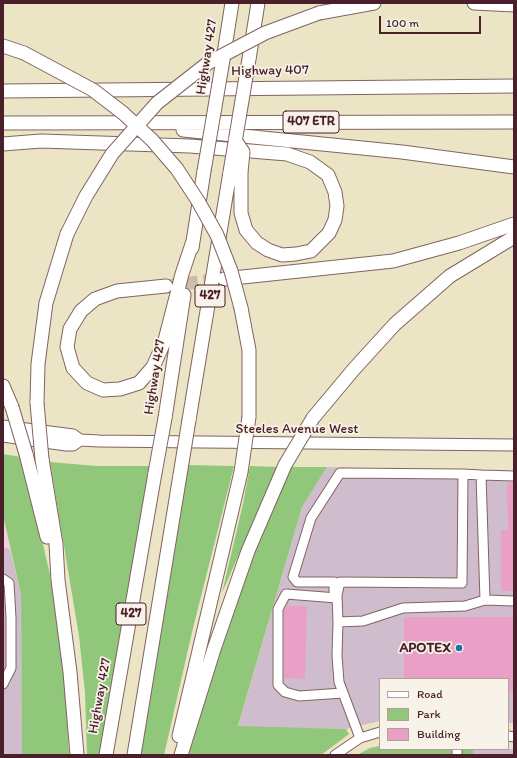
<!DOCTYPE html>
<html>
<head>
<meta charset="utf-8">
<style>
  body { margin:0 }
  #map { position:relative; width:517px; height:758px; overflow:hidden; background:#ebe4c5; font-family:Itim,sans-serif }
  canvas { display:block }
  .frame { position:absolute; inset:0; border:4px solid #4a1f2b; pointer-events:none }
  .legend { position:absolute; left:379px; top:678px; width:130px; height:72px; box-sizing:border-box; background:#f7f3e8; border:1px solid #b29e9c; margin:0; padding:5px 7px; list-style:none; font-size:12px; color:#4a1f2b }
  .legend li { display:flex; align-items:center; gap:8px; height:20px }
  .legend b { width:20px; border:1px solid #b29e9c }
  .scale { position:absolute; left:379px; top:16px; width:102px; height:18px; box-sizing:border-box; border:2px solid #4a1f2b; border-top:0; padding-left:5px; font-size:12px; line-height:14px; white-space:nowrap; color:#4a1f2b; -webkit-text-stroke:3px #f7f3e8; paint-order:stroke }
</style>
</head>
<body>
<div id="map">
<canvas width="517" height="758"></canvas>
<div class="frame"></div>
<ul class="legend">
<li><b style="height:5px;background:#fff"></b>Road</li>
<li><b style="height:11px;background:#90c77a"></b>Park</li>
<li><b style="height:11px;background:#ea9fc6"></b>Building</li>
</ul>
<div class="scale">100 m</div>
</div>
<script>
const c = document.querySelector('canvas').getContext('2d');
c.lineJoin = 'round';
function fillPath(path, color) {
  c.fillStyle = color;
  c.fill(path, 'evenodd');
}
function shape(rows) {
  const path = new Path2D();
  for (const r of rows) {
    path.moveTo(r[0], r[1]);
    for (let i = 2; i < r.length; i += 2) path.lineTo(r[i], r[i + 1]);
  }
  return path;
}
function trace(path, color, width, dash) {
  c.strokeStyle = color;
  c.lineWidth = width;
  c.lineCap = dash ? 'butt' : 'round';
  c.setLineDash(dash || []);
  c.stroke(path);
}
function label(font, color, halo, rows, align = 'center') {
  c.font = font + ' Itim,sans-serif';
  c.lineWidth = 3.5;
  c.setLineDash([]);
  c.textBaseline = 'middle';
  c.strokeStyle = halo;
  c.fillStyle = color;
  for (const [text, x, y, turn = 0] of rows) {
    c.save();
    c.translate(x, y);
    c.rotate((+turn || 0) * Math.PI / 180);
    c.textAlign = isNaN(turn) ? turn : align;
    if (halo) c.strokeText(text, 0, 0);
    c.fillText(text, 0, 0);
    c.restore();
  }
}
fillPath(shape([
  [3,515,10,549,3,547]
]), '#f3cfdf');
fillPath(shape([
  [327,467,514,471,514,723,508,723,508,679,380,679,380,721,346,729,238,727,302,507],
  [3,547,10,549,21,595,22,755,3,755],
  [473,749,514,749,514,755,473,755]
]), '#cfbdce');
fillPath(shape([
  [3,454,21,457,40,531,50,575,64,674,69,755,22,755,21,595,3,515],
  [50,462,96,466,151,466,103,755,87,755,85,692,79,636],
  [187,465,234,466,193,628,164,755,138,755],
  [250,466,277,467,222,593,243,504],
  [290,467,327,467,302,507,238,726,346,729,349,734,321,755,187,755,254,550],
  [380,746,380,749,473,749,473,755,357,755,370,748]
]), '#90c77a');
fillPath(shape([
  [507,483,514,483,514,591,501,591,501,530,508,530],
  [287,606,307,606,305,679,284,678,284,610],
  [3,614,5,618,5,667,3,671],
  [404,617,514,617,514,691,508,691,508,679,404,679]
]), '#ea9fc6');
trace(shape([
  [166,286,222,279]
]), '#cbbda6', 13, [13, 6]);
const minor = shape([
  [463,474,481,475],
  [514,476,481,475,485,600,514,601],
  [3,579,9,583,11,618,11,668,3,684],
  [337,595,334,591,334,582,297,582,293,577,311,518,340,473,463,474,462,583,340,582,337,595,338,622],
  [337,598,286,594,278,609,278,685,285,692,299,696,343,693],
  [508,736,514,737],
  [360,738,339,682,337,656,338,622,363,621,403,608,465,606,485,600],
  [335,755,360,738,380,732],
  [457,755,457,749]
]);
const major = shape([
  [3,426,73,435,80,440,99,441,514,445],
  [3,436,66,445,73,445,80,440]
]);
const highway = shape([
  [474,3,514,5],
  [319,13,374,3],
  [3,46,24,53],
  [249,59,258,3],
  [223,60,232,3],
  [3,91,514,86],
  [3,123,514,122],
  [183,130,402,152,514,167],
  [3,144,41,141,190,146,287,154,310,162,328,175,335,192,337,206,335,220,329,233,311,251,296,254,282,255,268,250,257,243,246,230,241,213,241,172],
  [192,248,204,171],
  [224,279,393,261,459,243,514,224],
  [166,286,117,291,95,299,81,311,70,329,67,347,73,368,87,383,103,390,120,389,139,383,153,367,165,340,182,274,193,241],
  [241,308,249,350,249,417],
  [3,386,12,407],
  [37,403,38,364,46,303,67,234],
  [165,418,184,295],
  [313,418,354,369,395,324,450,276,514,237],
  [189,420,230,172],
  [26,454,47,537],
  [42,459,56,544,58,580,70,672,77,755],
  [179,736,241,472],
  [106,755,155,473],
  [134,755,180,475],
  [181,755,214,649,248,551,285,465]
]);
trace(minor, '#826461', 11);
trace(major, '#826461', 13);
trace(highway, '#826461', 15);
trace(minor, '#fff', 9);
trace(major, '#fff', 11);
trace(highway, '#fff', 13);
const highwayBridge = shape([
  [24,53,93,90,123,113,152,140,177,169,198,201,217,235,231,271,241,308],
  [235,140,243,152,241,172],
  [204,171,223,60],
  [230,172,249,59],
  [67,234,86,196,112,154,157,103,208,63,265,33,319,13],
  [37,403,42,459],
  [12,407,26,454],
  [285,465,313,418],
  [241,472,249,417],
  [155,473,165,418],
  [180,475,189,420]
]);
trace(highwayBridge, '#826461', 15, []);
trace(highwayBridge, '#fff', 13);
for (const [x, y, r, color] of [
  [459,648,4,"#1f6fb2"]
]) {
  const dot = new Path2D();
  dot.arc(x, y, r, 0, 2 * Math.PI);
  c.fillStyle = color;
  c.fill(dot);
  trace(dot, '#f7f3e8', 1.5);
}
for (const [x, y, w] of [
  [311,122,56],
  [210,296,30],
  [131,614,30]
]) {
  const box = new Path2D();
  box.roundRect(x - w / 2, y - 11, w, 22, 3);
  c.fillStyle = '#f7f3e8';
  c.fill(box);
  trace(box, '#4a1f2b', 1);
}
label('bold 13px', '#4a1f2b', null, [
  ["407 ETR",311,122],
  ["427",210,296],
  ["427",131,614]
]);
label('14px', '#4a1f2b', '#f7f3e8', [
  ["Highway 427",207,57,-81],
  ["Highway 407",270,71,-1],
  ["Highway 427",155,377,-81],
  ["Steeles Avenue West",297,429],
  ["Highway 427",100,696,-80]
]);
label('bold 14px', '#4a1f2b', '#f7f3e8', [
  ["APOTEX",451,648]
], 'right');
</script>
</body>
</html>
